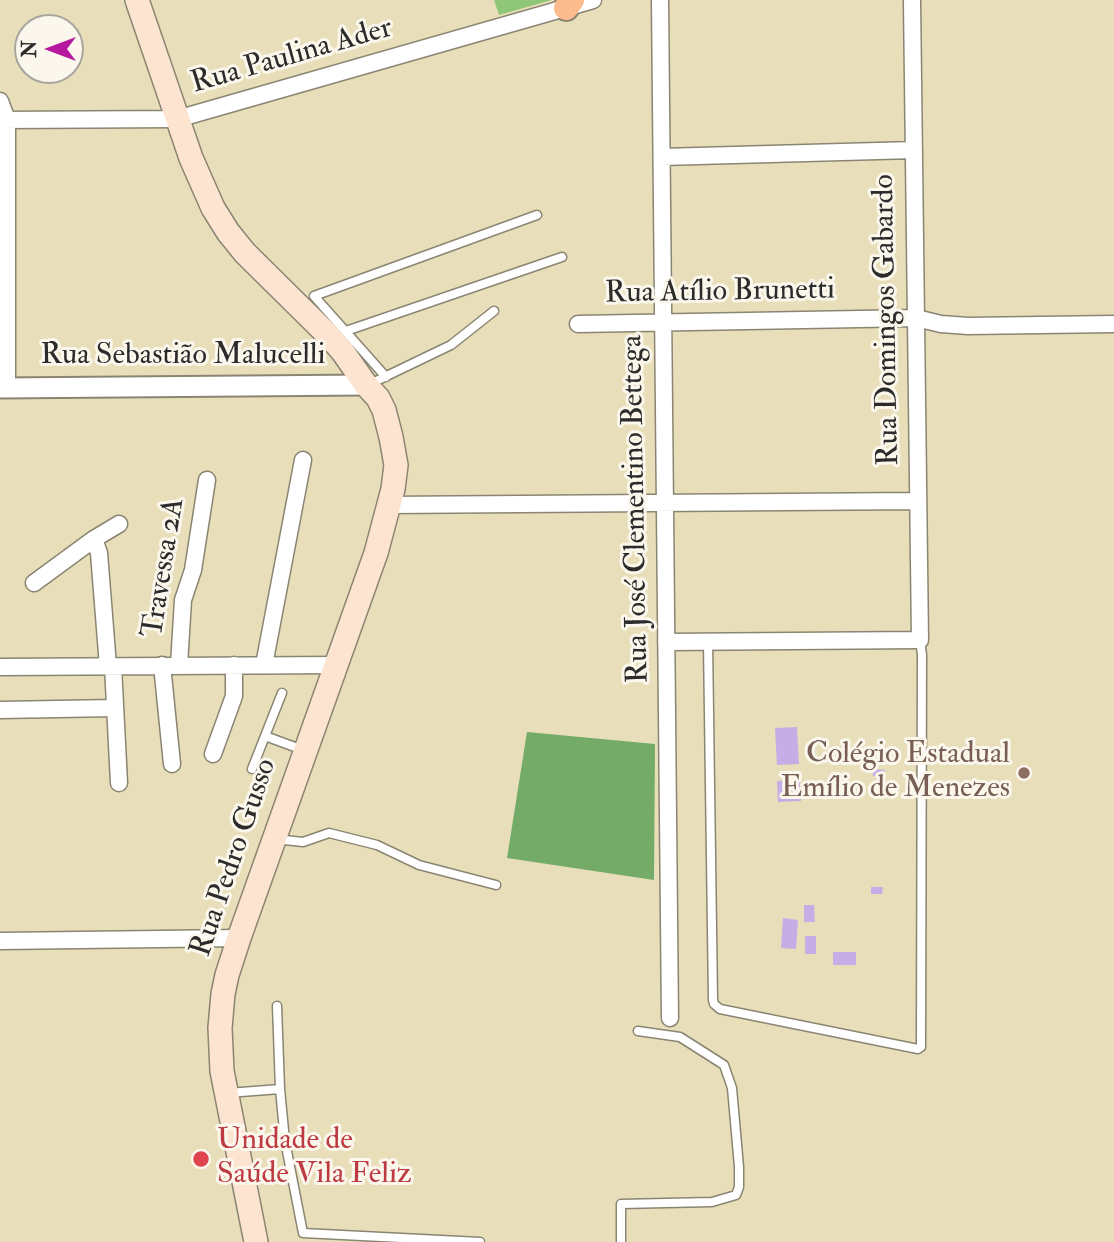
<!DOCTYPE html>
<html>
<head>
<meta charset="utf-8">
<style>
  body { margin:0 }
  #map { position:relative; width:1114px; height:1242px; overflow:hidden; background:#e8dfba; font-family:"IM FELL Double Pica",serif }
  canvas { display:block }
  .north { position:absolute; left:14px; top:14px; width:70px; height:70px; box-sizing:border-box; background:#fbf7ec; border:2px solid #a8a59f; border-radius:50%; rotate:270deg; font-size:19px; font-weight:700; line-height:28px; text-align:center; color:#2b2b2b }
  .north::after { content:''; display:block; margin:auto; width:24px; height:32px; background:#b5179e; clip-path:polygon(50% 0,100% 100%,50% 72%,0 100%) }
</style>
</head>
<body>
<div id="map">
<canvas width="1114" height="1242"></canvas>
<div class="north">N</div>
</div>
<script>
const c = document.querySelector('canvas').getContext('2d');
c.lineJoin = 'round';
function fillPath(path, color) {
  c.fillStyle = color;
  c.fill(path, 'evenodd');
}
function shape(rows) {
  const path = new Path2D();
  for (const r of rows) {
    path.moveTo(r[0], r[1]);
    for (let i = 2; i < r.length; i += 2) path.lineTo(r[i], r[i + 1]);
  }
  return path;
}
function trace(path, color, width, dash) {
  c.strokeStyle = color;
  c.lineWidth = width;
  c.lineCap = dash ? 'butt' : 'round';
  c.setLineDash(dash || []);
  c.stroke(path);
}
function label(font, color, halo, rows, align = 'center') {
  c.font = font + ' "IM FELL Double Pica",serif';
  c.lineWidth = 6;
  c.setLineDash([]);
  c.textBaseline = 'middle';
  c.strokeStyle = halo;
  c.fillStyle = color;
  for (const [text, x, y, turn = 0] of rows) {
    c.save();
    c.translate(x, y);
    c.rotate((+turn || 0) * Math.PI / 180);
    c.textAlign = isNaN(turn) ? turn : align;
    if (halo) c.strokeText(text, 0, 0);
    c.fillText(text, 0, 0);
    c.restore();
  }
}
fillPath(shape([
  [494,0,552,0,499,15]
]), '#90c678');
fillPath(shape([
  [527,732,655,744,654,880,507,858]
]), '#74ab68');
fillPath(shape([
  [797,727,799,764,777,765,775,728],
  [873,769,885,770,884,777,873,776],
  [800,780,801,801,778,802,777,781],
  [871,887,883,887,882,894,871,894],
  [804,905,814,905,815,922,804,922],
  [783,918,798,920,796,949,781,948],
  [805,936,816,936,816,954,805,954],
  [833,952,856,952,856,965,833,965]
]), '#c5ade6');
const service = shape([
  [346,331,562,257],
  [386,377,314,296,537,215],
  [370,384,451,345,494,311],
  [708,642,713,1000,714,1004,720,1009,918,1049,921,1047,921,1042,922,655,920,640],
  [265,736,303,750],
  [252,769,282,693],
  [275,839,303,842,329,833,377,845,419,865,496,885],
  [277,1006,280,1089],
  [228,1093,280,1089,285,1141,303,1233,480,1242],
  [621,1242,621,1204,712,1202,736,1195,739,1187,739,1167,732,1088,724,1065,680,1037,638,1031]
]);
const minor = shape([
  [660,0,670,1018],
  [0,101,7,120,7,388],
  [0,120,177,119,593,0],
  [662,157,914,150],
  [578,324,916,318,941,324,968,326,1114,324],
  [388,505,918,501],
  [94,539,99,553,108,666],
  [34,583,94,539,119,524],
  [666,642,920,640,912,0],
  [162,665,172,764],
  [179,665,183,600,193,570,207,480],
  [264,665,303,460],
  [113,666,119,783],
  [0,667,337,665],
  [0,710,115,708],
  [213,754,234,696,234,665],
  [0,941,239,938]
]);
const tertiary = shape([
  [0,388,366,385]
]);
const secondary = shape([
  [137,0,191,158,213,208,228,232,245,253,329,336,343,352,366,385,378,398,384,410,391,437,396,465,393,489,376,553,239,938,227,975,223,994,220,1028,222,1071,256,1242]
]);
const primary = shape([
  [566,8,572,0]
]);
trace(service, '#8a8572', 11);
trace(minor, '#8a8572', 19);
trace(tertiary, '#8a8572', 23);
trace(secondary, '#8a8572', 26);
trace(primary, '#8a8572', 28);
trace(service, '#fff', 8);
trace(minor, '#fff', 16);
trace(tertiary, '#fff', 19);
trace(secondary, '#fde4d1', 23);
trace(primary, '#fbbb8d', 24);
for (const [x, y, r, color] of [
  [1024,773,7,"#8d6e63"],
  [201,1159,9,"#e0444e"]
]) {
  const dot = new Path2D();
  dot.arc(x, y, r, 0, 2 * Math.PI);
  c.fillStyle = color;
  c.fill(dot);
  trace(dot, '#fbf7ec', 2.5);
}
label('30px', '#2b2b2b', '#fbf7ec', [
  ["Rua Paulina Ader",292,57,-16],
  ["Rua Atílio Brunetti",720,293,-1],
  ["Rua Domingos Gabardo",888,320,-91],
  ["Rua Sebastião Malucelli",183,357],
  ["Rua José Clementino Bettega",637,509,-91],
  ["Travessa 2A",165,568,-81],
  ["Rua Pedro Gusso",235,858,-71]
]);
label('30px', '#785e54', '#fbf7ec', [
  ["Colégio Estadual",1010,756],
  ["Emílio de Menezes",1010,790]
], 'right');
label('30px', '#be3a42', '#fbf7ec', [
  ["Unidade de",217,1142],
  ["Saúde Vila Feliz",217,1176]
], 'left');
</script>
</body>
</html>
